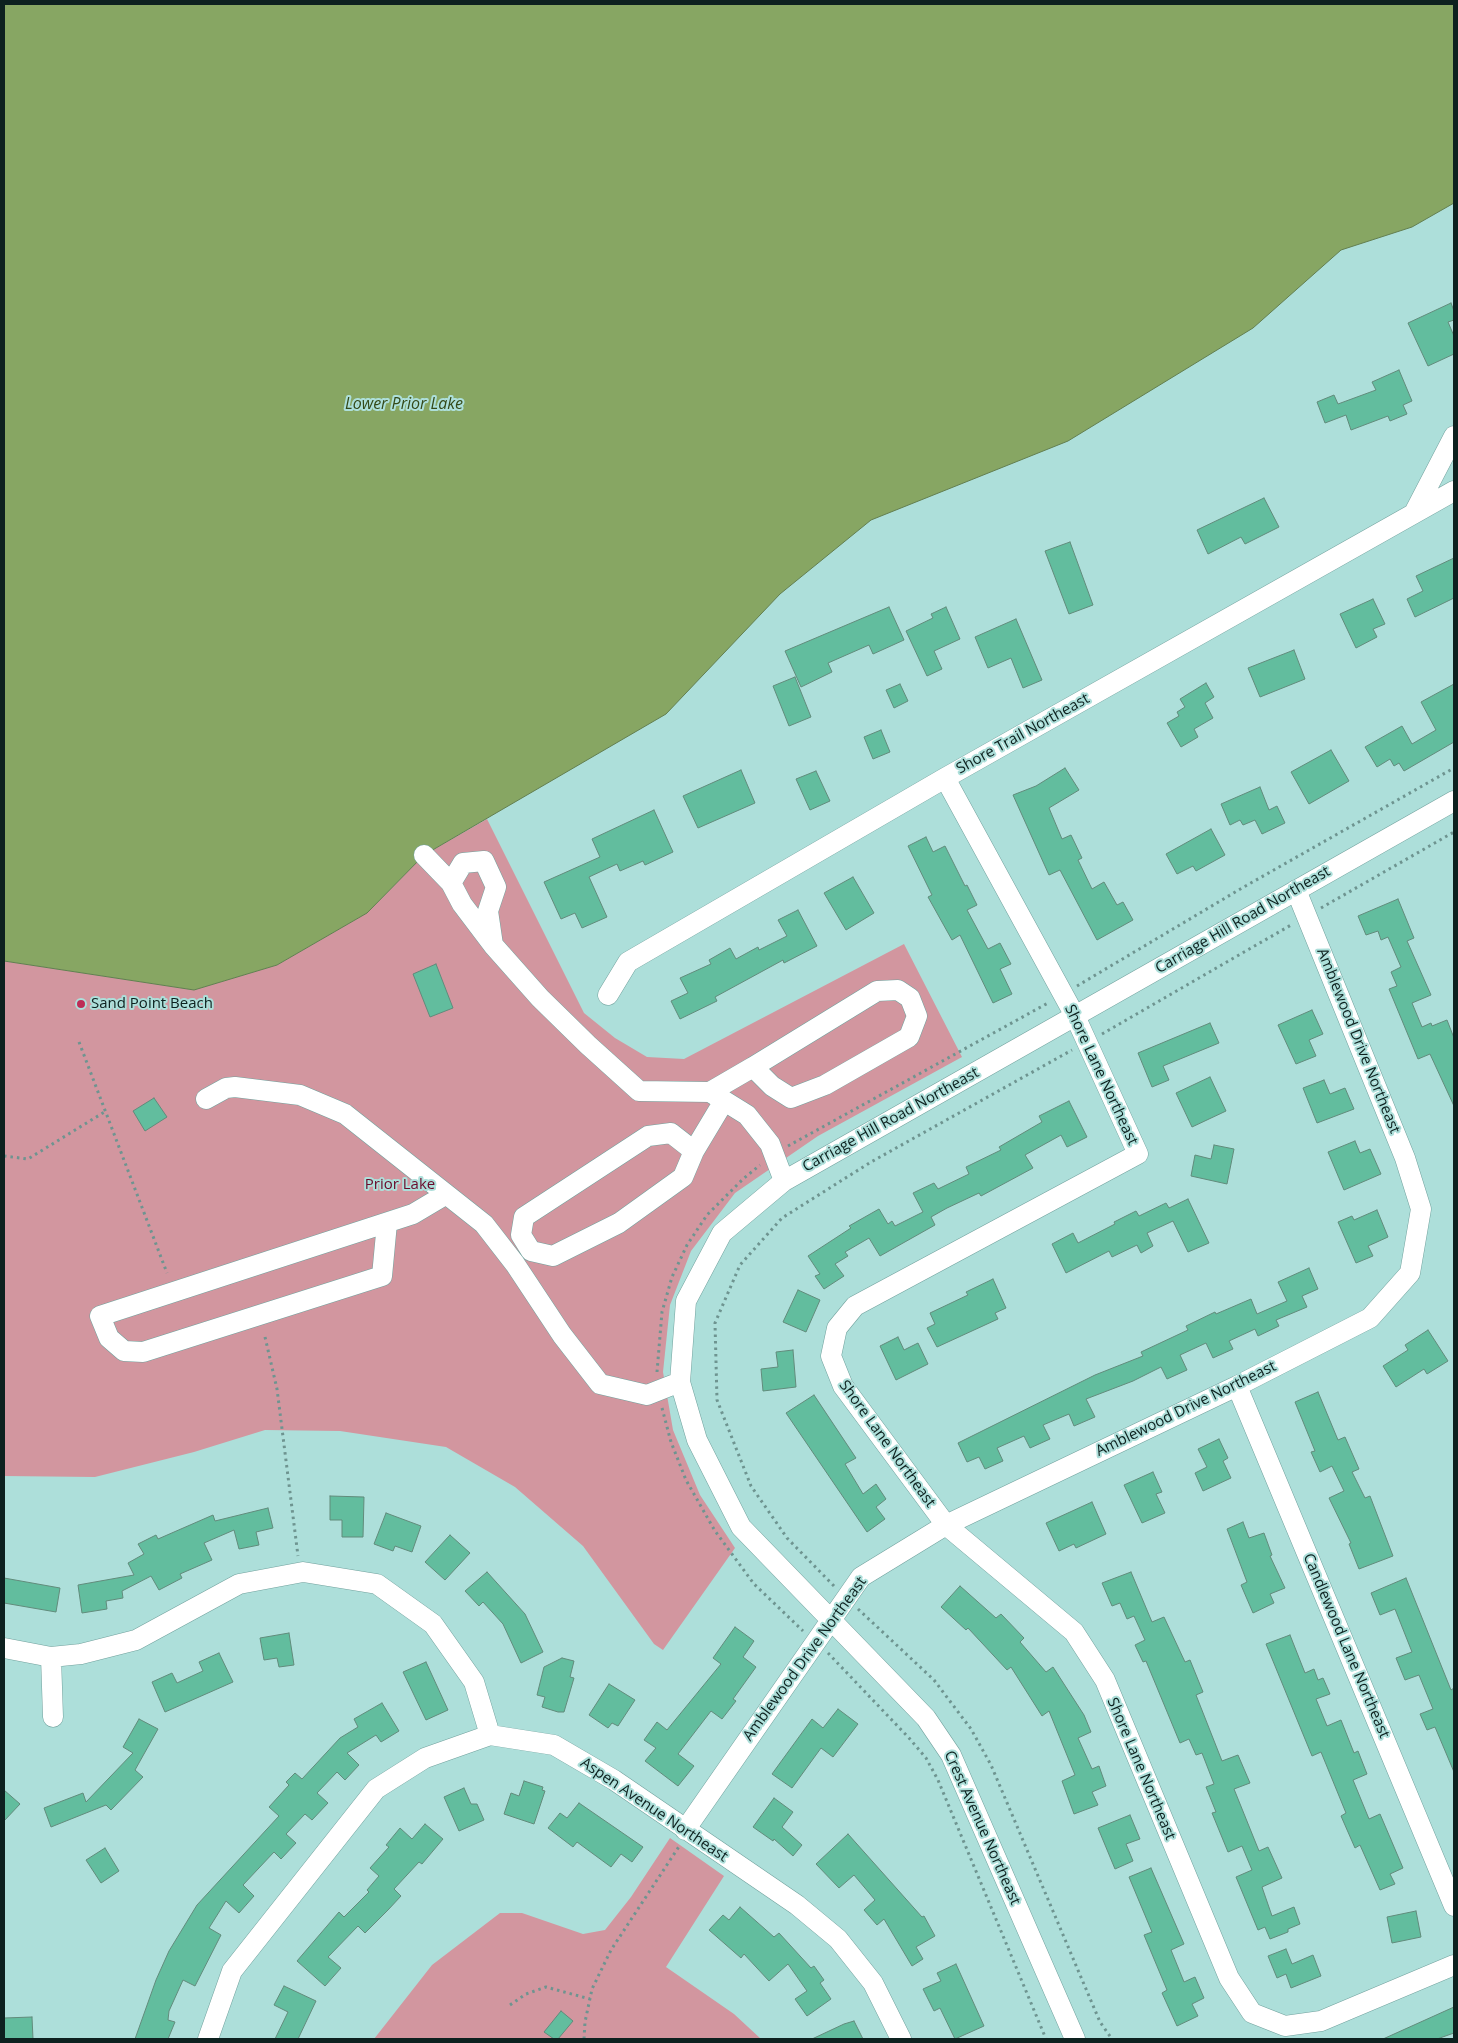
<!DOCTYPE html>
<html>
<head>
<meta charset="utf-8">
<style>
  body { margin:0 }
  #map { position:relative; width:1458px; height:2043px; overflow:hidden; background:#addfda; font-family:"Open Sans",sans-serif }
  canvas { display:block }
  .frame { position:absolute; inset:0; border:5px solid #0d211f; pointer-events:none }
</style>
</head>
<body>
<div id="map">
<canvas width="1458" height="2043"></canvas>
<div class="frame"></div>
</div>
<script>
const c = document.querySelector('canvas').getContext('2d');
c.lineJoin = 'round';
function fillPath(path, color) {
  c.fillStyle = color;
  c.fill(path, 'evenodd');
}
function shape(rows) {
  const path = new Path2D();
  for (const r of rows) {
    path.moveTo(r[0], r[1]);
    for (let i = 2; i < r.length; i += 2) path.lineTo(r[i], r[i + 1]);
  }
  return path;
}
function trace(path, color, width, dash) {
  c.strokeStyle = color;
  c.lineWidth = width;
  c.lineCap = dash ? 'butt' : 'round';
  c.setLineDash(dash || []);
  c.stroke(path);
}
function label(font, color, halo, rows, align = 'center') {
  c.font = font + ' "Open Sans",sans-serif';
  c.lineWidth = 4;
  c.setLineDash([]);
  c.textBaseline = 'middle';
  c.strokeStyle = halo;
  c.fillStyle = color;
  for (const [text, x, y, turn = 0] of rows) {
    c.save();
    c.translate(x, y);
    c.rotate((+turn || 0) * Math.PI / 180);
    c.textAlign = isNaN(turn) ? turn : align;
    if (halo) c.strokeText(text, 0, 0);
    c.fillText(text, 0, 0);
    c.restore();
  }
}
fillPath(shape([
  [487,819,584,1013,615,1038,647,1057,684,1059,904,944,962,1057,818,1136,735,1193,691,1251,670,1305,663,1372,673,1430,700,1495,735,1548,663,1650,654,1644,583,1546,515,1487,446,1447,340,1431,265,1430,194,1452,95,1477,4,1476,4,961,194,990,277,965,367,913,424,855],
  [670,1838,724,1876,666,1967,734,2014,761,2039,374,2039,432,1965,500,1913,522,1913,583,1934,605,1930,631,1897]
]), '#d2969f');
const water = shape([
  [4,4,1454,4,1454,203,1412,227,1341,250,1253,328,1068,441,871,520,780,594,666,714,424,855,367,913,277,965,194,990,4,961,4,4]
]);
fillPath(water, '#87a663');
trace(water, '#627e4f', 1);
const building = shape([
  [1451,303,1454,311,1454,320,1448,322,1454,336,1454,354,1428,366,1408,323,1451,303],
  [1399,370,1412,401,1403,405,1407,414,1390,421,1388,416,1351,430,1346,415,1325,423,1317,402,1334,395,1338,404,1376,390,1372,382,1399,370],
  [1264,498,1279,527,1245,544,1241,537,1208,554,1197,530,1264,498],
  [1070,542,1093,605,1069,614,1045,551,1070,542],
  [1454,558,1454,598,1415,617,1407,599,1423,591,1416,576,1454,558],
  [1373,599,1385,624,1373,629,1377,637,1356,648,1340,614,1373,599],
  [889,607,904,640,873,654,869,645,828,663,832,672,801,687,785,651,889,607],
  [946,607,960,639,934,651,942,669,927,676,906,631,933,618,931,614,946,607],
  [1016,619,1042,680,1023,688,1011,658,988,668,975,637,1016,619],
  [1294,650,1305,679,1260,697,1248,668,1294,650],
  [795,677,811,717,789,726,773,686,795,677],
  [1206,683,1214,697,1205,703,1213,718,1194,729,1198,737,1181,747,1167,723,1179,716,1177,712,1185,707,1180,699,1206,683],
  [900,684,908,701,894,708,886,690,900,684],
  [1454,684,1454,742,1404,771,1399,763,1394,766,1390,759,1377,767,1365,747,1402,726,1412,744,1436,730,1421,702,1454,684],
  [881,730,890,752,873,759,864,737,881,730],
  [1331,750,1349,781,1309,804,1291,772,1331,750],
  [1065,768,1079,790,1049,808,1062,839,1071,835,1082,858,1078,860,1092,889,1104,882,1117,905,1123,902,1133,920,1097,940,1060,870,1049,875,1013,795,1036,786,1065,768],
  [741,770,755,803,698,828,683,796,741,770],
  [816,771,830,801,810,810,796,779,816,771],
  [1260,787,1269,810,1277,806,1285,823,1262,834,1255,820,1243,825,1240,820,1230,825,1221,804,1260,787],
  [654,810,673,852,645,865,643,861,620,871,617,864,589,877,607,917,582,928,575,913,561,919,544,882,600,857,592,839,654,810],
  [1211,829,1225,855,1196,871,1193,866,1177,874,1166,854,1211,829],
  [926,837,933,852,945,846,965,886,967,885,977,905,967,910,988,949,1000,943,1011,964,1000,969,1012,994,993,1003,960,935,952,940,928,897,932,895,908,846,926,837],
  [853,877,874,913,846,930,824,893,853,877],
  [1398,899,1414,938,1407,941,1431,995,1412,1003,1422,1027,1431,1023,1432,1026,1447,1020,1454,1038,1454,1106,1430,1054,1418,1059,1389,989,1397,986,1391,972,1401,967,1388,937,1381,940,1378,931,1366,935,1358,916,1398,899],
  [798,910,817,946,784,963,783,960,715,997,717,1001,680,1019,671,1001,688,993,680,978,711,964,709,960,730,948,736,959,758,947,759,950,787,936,778,920,798,910],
  [436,964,453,1008,430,1017,413,974,436,964],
  [1312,1010,1323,1034,1309,1040,1316,1056,1296,1064,1278,1025,1312,1010],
  [1210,1023,1219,1043,1163,1066,1169,1080,1152,1087,1138,1053,1210,1023],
  [1210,1077,1226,1111,1192,1127,1176,1093,1210,1077],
  [1324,1080,1330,1094,1345,1088,1354,1109,1317,1123,1303,1088,1324,1080],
  [154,1098,167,1117,145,1131,133,1111,154,1098],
  [1069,1101,1087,1137,1067,1147,1061,1135,1025,1155,1033,1168,981,1196,979,1193,947,1208,931,1217,935,1225,880,1256,869,1238,845,1252,848,1256,835,1264,844,1276,824,1289,815,1276,820,1274,808,1256,851,1228,849,1226,879,1209,888,1224,892,1221,895,1226,923,1212,913,1193,934,1183,938,1189,969,1174,966,1167,1001,1150,999,1147,1042,1122,1039,1116,1069,1101],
  [1355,1141,1360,1153,1370,1149,1381,1174,1344,1190,1328,1152,1355,1141],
  [1214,1145,1234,1149,1227,1184,1191,1176,1195,1155,1211,1159,1214,1145],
  [1188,1199,1209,1243,1188,1252,1173,1221,1147,1233,1153,1246,1141,1253,1137,1245,1112,1257,1109,1251,1066,1273,1052,1244,1073,1233,1078,1243,1115,1224,1114,1222,1136,1211,1139,1216,1166,1203,1169,1208,1188,1199],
  [1377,1210,1388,1237,1368,1246,1373,1256,1356,1263,1338,1222,1352,1216,1354,1220,1377,1210],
  [1309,1268,1318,1289,1302,1296,1307,1307,1276,1320,1279,1326,1258,1336,1255,1329,1229,1341,1233,1349,1213,1358,1206,1343,1180,1355,1187,1370,1167,1379,1161,1367,1133,1381,1086,1399,1095,1417,1074,1426,1069,1414,1043,1425,1050,1439,1030,1448,1024,1436,997,1448,1003,1461,985,1469,979,1457,967,1462,958,1443,1095,1375,1143,1356,1141,1352,1188,1330,1186,1326,1215,1312,1216,1314,1251,1299,1257,1314,1287,1301,1278,1282,1309,1268],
  [993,1279,1006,1308,995,1313,998,1319,937,1347,927,1328,935,1324,930,1313,968,1295,966,1292,993,1279],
  [798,1290,820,1300,806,1332,783,1322,798,1290],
  [1428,1330,1448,1361,1427,1374,1424,1369,1396,1387,1383,1366,1408,1350,1405,1345,1428,1330],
  [898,1337,904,1350,918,1343,928,1364,896,1380,880,1346,898,1337],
  [793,1350,796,1387,763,1391,761,1369,778,1367,776,1352,793,1350],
  [1318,1392,1338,1440,1345,1437,1359,1469,1352,1472,1365,1498,1370,1496,1393,1556,1359,1569,1349,1544,1351,1543,1329,1498,1344,1491,1332,1466,1320,1472,1311,1452,1315,1451,1295,1402,1318,1392],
  [814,1395,856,1458,845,1464,863,1494,876,1484,886,1499,876,1507,885,1519,867,1532,786,1413,814,1395],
  [1219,1439,1228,1458,1223,1461,1231,1478,1203,1491,1195,1473,1207,1467,1198,1449,1219,1439],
  [1153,1472,1162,1492,1156,1494,1165,1513,1142,1523,1124,1485,1153,1472],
  [330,1496,364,1497,363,1537,342,1537,342,1520,330,1520,330,1496],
  [1092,1502,1106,1534,1076,1548,1074,1544,1059,1551,1046,1523,1092,1502],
  [268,1508,273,1528,256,1532,259,1545,239,1549,234,1530,204,1543,212,1560,180,1574,182,1578,159,1590,151,1576,122,1591,123,1598,106,1601,107,1609,82,1613,78,1585,134,1575,128,1563,144,1554,138,1544,156,1535,158,1539,213,1515,215,1521,268,1508],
  [386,1513,421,1526,412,1552,395,1546,393,1551,374,1544,386,1513],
  [1243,1522,1249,1538,1264,1533,1272,1555,1270,1556,1285,1588,1270,1594,1274,1603,1253,1613,1241,1585,1247,1582,1227,1529,1243,1522],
  [450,1535,470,1553,445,1580,425,1562,450,1535],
  [487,1572,525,1614,543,1652,521,1663,503,1624,483,1602,479,1606,465,1591,487,1572],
  [1131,1572,1152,1622,1164,1617,1185,1662,1190,1660,1203,1692,1196,1695,1222,1761,1238,1755,1250,1783,1234,1789,1259,1851,1268,1847,1282,1878,1262,1887,1272,1916,1294,1907,1300,1924,1288,1929,1288,1932,1270,1939,1265,1927,1258,1930,1236,1877,1252,1870,1242,1846,1228,1852,1212,1813,1216,1812,1206,1787,1214,1784,1202,1753,1196,1755,1189,1739,1180,1743,1146,1661,1143,1662,1135,1645,1145,1640,1134,1616,1127,1619,1120,1603,1112,1606,1102,1583,1131,1572],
  [4,1578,60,1588,56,1612,4,1603,4,1578],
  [1406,1578,1451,1690,1454,1688,1454,1772,1435,1727,1427,1730,1420,1714,1433,1709,1419,1675,1405,1680,1396,1658,1412,1652,1395,1609,1380,1615,1371,1593,1406,1578],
  [960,1586,996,1618,1001,1614,1024,1638,1020,1642,1046,1672,1053,1667,1084,1715,1091,1732,1078,1738,1092,1769,1099,1766,1106,1786,1092,1792,1098,1805,1074,1814,1062,1781,1075,1775,1049,1711,1042,1716,1011,1667,1007,1670,968,1628,966,1630,941,1607,960,1586],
  [735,1627,754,1641,743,1657,756,1667,733,1699,736,1701,722,1719,711,1711,678,1754,694,1766,678,1786,645,1761,656,1748,644,1740,657,1722,667,1730,721,1664,713,1658,735,1627],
  [289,1633,294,1665,279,1667,277,1658,264,1660,260,1638,289,1633],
  [1290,1635,1305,1673,1314,1669,1318,1680,1323,1678,1330,1694,1316,1699,1327,1726,1341,1720,1354,1753,1358,1751,1367,1774,1353,1780,1369,1819,1380,1814,1403,1868,1390,1874,1395,1884,1380,1890,1360,1845,1355,1848,1341,1816,1346,1813,1321,1752,1312,1756,1266,1644,1290,1635],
  [219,1653,233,1682,165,1712,152,1682,172,1673,177,1683,203,1671,199,1662,219,1653],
  [562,1658,574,1661,570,1677,574,1678,564,1712,558,1712,542,1707,545,1697,537,1695,544,1667,562,1658],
  [426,1662,448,1710,426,1720,403,1672,426,1662],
  [609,1684,635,1700,618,1726,612,1723,608,1728,589,1715,609,1684],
  [382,1703,399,1731,381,1742,376,1735,347,1753,359,1765,345,1780,337,1772,317,1793,328,1803,312,1820,305,1814,286,1834,296,1843,281,1859,274,1852,243,1885,254,1896,239,1913,226,1901,209,1928,221,1935,195,1986,183,1980,169,2011,168,2020,175,2022,168,2039,135,2039,156,1980,169,1951,197,1905,279,1816,269,1807,289,1785,286,1782,295,1773,302,1779,340,1738,358,1727,354,1719,382,1703],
  [838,1709,858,1724,833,1757,821,1748,792,1788,772,1774,812,1719,823,1728,838,1709],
  [139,1719,158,1729,135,1770,143,1777,111,1810,106,1805,51,1827,44,1808,83,1793,86,1802,133,1753,123,1747,139,1719],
  [524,1781,543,1787,542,1790,545,1791,534,1824,504,1814,511,1793,519,1796,524,1781],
  [464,1788,471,1804,477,1804,484,1820,459,1831,444,1797,464,1788],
  [4,1790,20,1804,4,1821,4,1790],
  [774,1798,793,1812,782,1827,802,1845,793,1856,774,1839,773,1841,753,1827,774,1798],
  [579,1803,643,1847,632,1862,621,1854,611,1867,577,1842,573,1847,548,1828,560,1813,567,1818,579,1803],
  [1130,1815,1140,1839,1126,1844,1133,1861,1115,1869,1098,1828,1130,1815],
  [425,1824,443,1839,422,1864,419,1862,394,1889,401,1896,388,1910,365,1933,358,1926,328,1957,341,1968,325,1986,297,1961,339,1912,344,1917,369,1892,367,1890,379,1876,370,1868,389,1847,386,1845,400,1828,412,1839,425,1824],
  [848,1834,922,1917,924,1916,935,1936,916,1947,923,1959,912,1966,884,1919,877,1925,864,1910,875,1900,854,1875,839,1888,816,1864,848,1834],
  [105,1848,119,1871,101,1883,86,1860,105,1848],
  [1151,1868,1184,1944,1171,1950,1184,1982,1195,1977,1204,1998,1192,2004,1198,2016,1177,2026,1162,1993,1167,1990,1144,1935,1152,1932,1129,1877,1151,1868],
  [740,1907,774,1937,779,1933,811,1968,814,1966,824,1980,820,1983,831,1999,807,2016,795,1999,807,1991,788,1964,769,1981,744,1954,741,1958,709,1930,723,1915,729,1920,740,1907],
  [1416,1911,1421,1937,1392,1943,1387,1917,1416,1911],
  [1286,1949,1292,1964,1313,1955,1321,1976,1291,1988,1286,1974,1277,1978,1268,1956,1286,1949],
  [956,1964,984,2026,955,2039,940,2008,934,2011,923,1989,941,1981,937,1973,956,1964],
  [284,1986,316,2001,298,2039,275,2039,288,2012,274,2005,284,1986],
  [1454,2007,1454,2033,1437,2039,1383,2039,1454,2007],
  [561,2011,573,2021,558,2039,554,2039,544,2032,561,2011],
  [32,2017,33,2039,4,2039,4,2018,32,2017],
  [854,2021,863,2039,812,2039,844,2024,854,2021]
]);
fillPath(building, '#62bd9e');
trace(building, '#618b7b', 1);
const minor = shape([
  [1414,513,1454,436],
  [945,778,1075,1016,1138,1154,855,1306,837,1328,831,1356,843,1386,946,1525,1074,1632,1105,1680,1229,1978,1252,2013,1285,2026,1321,2021,1454,1965],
  [424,855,451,883],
  [493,945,462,904,451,883,463,863,484,861,496,887,488,911,493,945,540,998,588,1045,639,1091,710,1092,747,1115,770,1144,784,1181],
  [608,995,628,962,945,778,1454,491],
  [710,1092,753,1067,772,1086,791,1098,825,1085,909,1037,917,1016,910,998,898,990,877,991,753,1067],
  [206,1099,226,1088,235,1087,300,1095,345,1114,484,1224,515,1264,562,1335,600,1384,647,1395,680,1382],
  [694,1151,683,1177,619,1223,553,1256,531,1251,521,1235,524,1217,648,1136,671,1133,694,1151,724,1101],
  [387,1223,382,1276,143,1352,124,1351,109,1338,100,1316,413,1214,445,1195],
  [1237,1386,1454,1906],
  [4,1648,51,1657,81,1654,136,1640,239,1584,303,1572,377,1584,433,1624,474,1682,490,1735],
  [51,1657,53,1717],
  [685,1830,861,1577,946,1525,1237,1386,1370,1318,1410,1273,1421,1209,1405,1158,1296,890],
  [208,2039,232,1971,376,1789,425,1758,490,1735,554,1745,614,1780,797,1905,838,1939,873,1983,901,2039],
  [1075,2039,951,1755,926,1718,741,1527,697,1440,680,1382,686,1301,722,1233,784,1181,1454,801]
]);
trace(minor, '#71a19d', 21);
trace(shape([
  [1321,908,1454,832],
  [1077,986,1242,888,1454,768],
  [1102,1034,1291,925],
  [79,1042,167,1273],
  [788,1146,1048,1003],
  [4,1156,28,1159,106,1111],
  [265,1337,277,1389,298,1556],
  [657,1372,662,1312,672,1277,687,1245,707,1215,743,1179,760,1165],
  [662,1408,671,1442,686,1480,715,1531,754,1584,803,1631],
  [834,1586,787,1538,751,1486,717,1400,715,1323,740,1265,782,1218,871,1162,1072,1050],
  [858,1609,934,1680,971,1729,991,1765,1100,2022,1112,2039],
  [828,1653,909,1738,926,1758,938,1780,1046,2039],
  [510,2005,526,1994,546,1987,590,1999],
  [584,2039,585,2022,592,1989,611,1950,680,1845]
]), '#6e9490', 3, [2.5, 4]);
trace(minor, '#fff', 20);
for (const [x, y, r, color] of [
  [81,1004,5,"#bd2d56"]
]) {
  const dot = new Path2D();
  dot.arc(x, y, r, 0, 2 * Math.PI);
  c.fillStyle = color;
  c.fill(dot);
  trace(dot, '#addfda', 2);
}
label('15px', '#0d211f', '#addfda', [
  ["Shore Trail Northeast",1023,734,-29],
  ["Carriage Hill Road Northeast",1243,920,-30],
  ["Amblewood Drive Northeast",1358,1041,68],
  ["Shore Lane Northeast",1101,1075,65],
  ["Carriage Hill Road Northeast",891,1120,-29],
  ["Amblewood Drive Northeast",1186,1409,-26],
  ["Shore Lane Northeast",887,1444,54],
  ["Candlewood Lane Northeast",1346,1646,67],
  ["Amblewood Drive Northeast",805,1659,-54],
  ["Shore Lane Northeast",1141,1769,67],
  ["Aspen Avenue Northeast",654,1810,34],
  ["Crest Avenue Northeast",982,1828,66]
]);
label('15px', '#0d211f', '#addfda', [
  ["Sand Point Beach",91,1004]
], 'left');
label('15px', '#6b092a', '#addfda', [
  ["Prior Lake",400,1185]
]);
label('italic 16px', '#344918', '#addfda', [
  ["Lower Prior Lake",404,404]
]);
</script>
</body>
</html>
